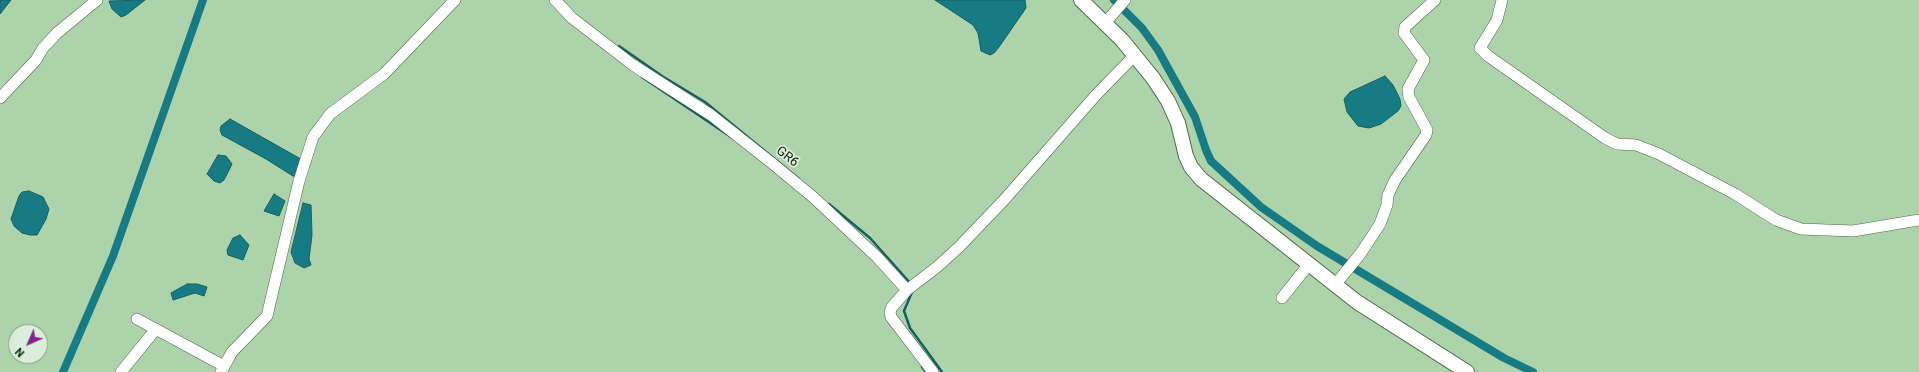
<!DOCTYPE html>
<html>
<head>
<meta charset="utf-8">
<style>
  body { margin:0 }
  #map { position:relative; width:1919px; height:372px; overflow:hidden; background:#add3aa; font-family:Roboto,sans-serif }
  canvas { display:block }
  .north { position:absolute; left:8px; top:324px; width:40px; height:40px; box-sizing:border-box; background:#dbeed9; border:1px solid #8b9c8a; border-radius:50%; rotate:225deg; font-size:11px; font-weight:700; line-height:16px; text-align:center; color:#142213 }
  .north::after { content:''; display:block; margin:auto; width:14px; height:18px; background:#82238e; clip-path:polygon(50% 0,100% 100%,50% 72%,0 100%) }
</style>
</head>
<body>
<div id="map">
<canvas width="1919" height="372"></canvas>
<div class="north">N</div>
</div>
<script>
const c = document.querySelector('canvas').getContext('2d');
c.lineJoin = 'round';
function fillPath(path, color) {
  c.fillStyle = color;
  c.fill(path, 'evenodd');
}
function shape(rows) {
  const path = new Path2D();
  for (const r of rows) {
    path.moveTo(r[0], r[1]);
    for (let i = 2; i < r.length; i += 2) path.lineTo(r[i], r[i + 1]);
  }
  return path;
}
function trace(path, color, width, dash) {
  c.strokeStyle = color;
  c.lineWidth = width;
  c.lineCap = dash ? 'butt' : 'round';
  c.setLineDash(dash || []);
  c.stroke(path);
}
function label(font, color, halo, rows, align = 'center') {
  c.font = font + ' Roboto,sans-serif';
  c.lineWidth = 3.5;
  c.setLineDash([]);
  c.textBaseline = 'middle';
  c.strokeStyle = halo;
  c.fillStyle = color;
  for (const [text, x, y, turn = 0] of rows) {
    c.save();
    c.translate(x, y);
    c.rotate((+turn || 0) * Math.PI / 180);
    c.textAlign = isNaN(turn) ? turn : align;
    if (halo) c.strokeText(text, 0, 0);
    c.fillText(text, 0, 0);
    c.restore();
  }
}
const water = shape([
  [0,0,11,0,0,14,0,0],
  [145,0,126,15,121,17,112,9,109,1,145,0],
  [935,0,1025,0,1026,8,999,47,994,53,990,55,981,51,978,33,973,25,935,0],
  [1385,76,1393,85,1400,99,1401,106,1398,111,1381,124,1369,128,1358,126,1347,112,1344,99,1350,92,1385,76],
  [230,119,299,158,301,159,297,177,293,176,266,159,222,135,220,130,221,126,230,119],
  [218,155,226,156,232,164,224,180,220,183,214,181,207,174,218,155],
  [29,191,43,197,49,209,46,219,37,235,30,235,22,233,14,226,11,219,19,196,22,192,29,191],
  [274,194,285,201,279,216,264,211,274,194],
  [303,203,311,205,312,235,309,259,311,265,304,268,295,263,291,252,303,203],
  [240,235,249,245,243,260,228,255,227,250,233,238,240,235],
  [187,284,197,284,207,287,204,296,195,293,173,300,171,293,187,284]
]);
fillPath(water, '#177b83');
trace(water, '#166061', 1);
trace(shape([
  [619,46,662,76,705,102,799,179],
  [642,77,731,137],
  [829,204,870,238,911,284],
  [912,292,904,311,910,328,942,372],
  [922,367,926,372]
]), '#166061', 2.5);
trace(shape([
  [1114,0,1142,28,1158,50,1195,117,1206,150,1211,161,1261,207,1317,246,1504,358,1533,372],
  [63,372,113,256,203,0]
]), '#177b83', 8);
const minor = shape([
  [555,0,572,18,633,65,711,115,773,164,813,197,877,257,907,290,892,307,890,312,891,317,933,372],
  [1502,0,1497,20,1480,48,1488,56,1605,138,1617,144,1636,145,1659,154,1735,194,1776,220,1801,229,1853,231,1919,220],
  [1105,23,1125,0],
  [0,98,36,60,43,48,57,33,97,0],
  [1335,285,1361,253,1380,224,1387,205,1388,195,1395,180,1426,135,1427,130,1409,97,1408,89,1424,60,1404,33,1405,27,1435,0],
  [907,290,937,267,959,247,1004,200,1096,95,1135,55],
  [1282,298,1309,264],
  [137,319,224,366],
  [121,372,156,329],
  [221,372,232,352,267,316,299,181,313,137,330,114,384,74,455,0]
]);
const major = shape([
  [1081,0,1122,40,1153,78,1168,101,1178,123,1186,156,1191,167,1201,179,1357,302,1467,372]
]);
trace(minor, '#496b46', 12);
trace(major, '#496b46', 16);
trace(minor, '#fff', 11);
trace(major, '#fff', 14);
label('13px', '#142213', '#dbeed9', [
  ["GR6",787,157,39]
]);
</script>
</body>
</html>
